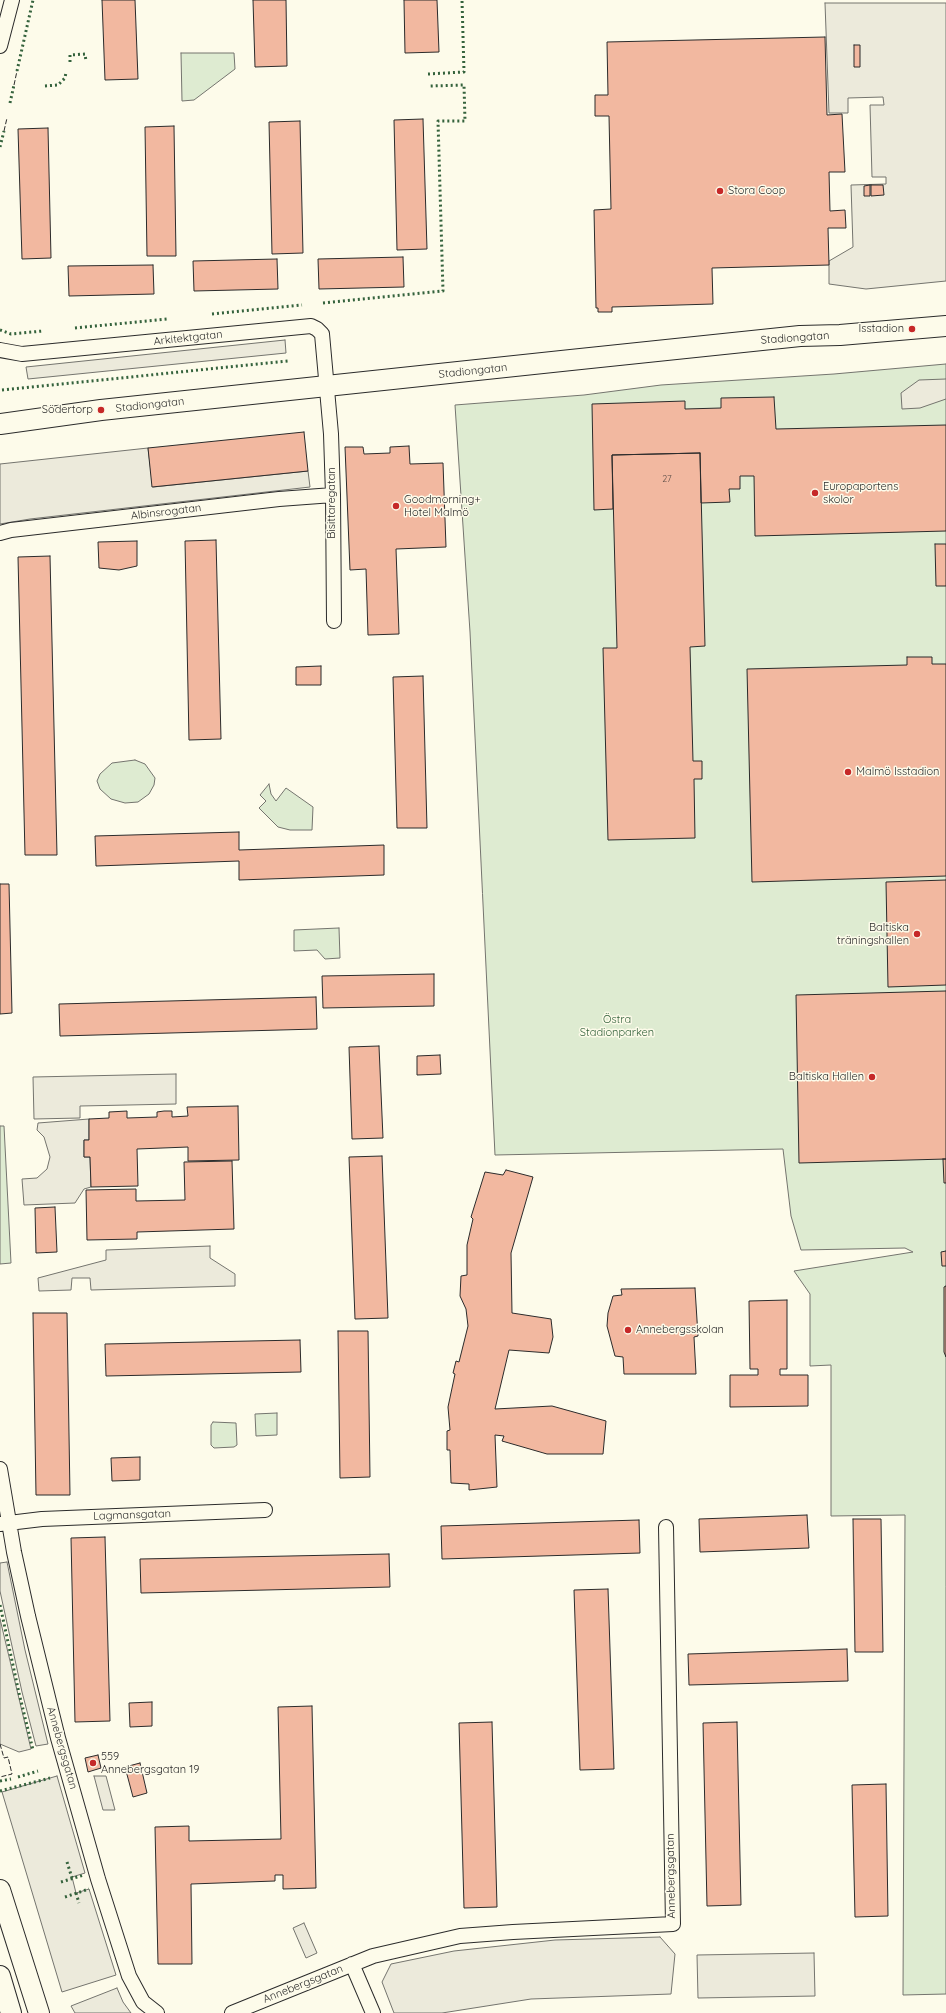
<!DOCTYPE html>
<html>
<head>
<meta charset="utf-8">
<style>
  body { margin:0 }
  canvas { display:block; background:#fdfbea }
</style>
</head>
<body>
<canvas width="946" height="2013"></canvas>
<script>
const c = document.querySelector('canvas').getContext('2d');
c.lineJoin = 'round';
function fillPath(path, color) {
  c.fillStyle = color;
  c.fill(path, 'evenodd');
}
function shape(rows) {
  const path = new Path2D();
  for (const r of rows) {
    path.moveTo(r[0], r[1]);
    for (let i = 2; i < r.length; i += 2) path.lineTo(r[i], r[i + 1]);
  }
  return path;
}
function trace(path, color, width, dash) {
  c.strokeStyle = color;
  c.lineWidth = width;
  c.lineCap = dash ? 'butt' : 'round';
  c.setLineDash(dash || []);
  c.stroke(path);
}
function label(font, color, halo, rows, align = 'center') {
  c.font = font + ' Quicksand,sans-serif';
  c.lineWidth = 3;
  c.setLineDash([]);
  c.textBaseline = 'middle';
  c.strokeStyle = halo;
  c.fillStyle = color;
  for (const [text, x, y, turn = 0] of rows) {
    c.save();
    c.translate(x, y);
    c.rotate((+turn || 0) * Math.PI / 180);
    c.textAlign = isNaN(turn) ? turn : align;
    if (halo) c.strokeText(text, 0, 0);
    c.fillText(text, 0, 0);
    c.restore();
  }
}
const green = shape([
  [181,53,234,53,235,69,194,100,182,101,181,53],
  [946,364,946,1994,903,1995,905,1515,831,1516,831,1365,810,1366,810,1294,794,1271,913,1252,905,1248,801,1250,791,1216,783,1149,495,1155,470,632,455,405,584,395,661,385,834,374,946,364],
  [135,760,145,764,155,778,154,785,149,794,138,802,125,803,111,799,100,789,97,781,100,774,112,763,135,760],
  [269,784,271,794,276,801,286,788,313,807,312,830,290,830,278,827,259,808,266,801,260,795,269,784],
  [339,928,340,958,325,959,317,950,294,951,294,930,339,928],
  [0,1126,4,1126,11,1263,0,1264,0,1126],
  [277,1413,277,1435,256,1436,255,1414,277,1413],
  [213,1422,236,1423,237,1445,234,1447,214,1448,211,1445,211,1425,213,1422]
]);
fillPath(green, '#deebd1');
trace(green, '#74746e', 1);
const parking = shape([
  [825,3,946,3,946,281,866,289,829,284,829,261,853,247,851,185,886,184,886,177,872,177,870,105,884,105,883,97,848,98,848,113,829,113,825,3],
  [285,340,286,353,28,379,26,367,285,340],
  [946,379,946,399,920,408,902,409,901,393,919,380,946,379],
  [148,448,153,487,308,471,310,487,30,519,0,524,0,464,148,448],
  [176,1074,176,1104,80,1106,80,1118,34,1119,33,1077,176,1074],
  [89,1119,89,1140,84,1140,84,1157,90,1157,91,1187,84,1189,75,1203,24,1205,22,1179,37,1178,47,1169,50,1157,44,1137,37,1130,38,1123,89,1119],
  [210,1246,210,1258,235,1274,235,1286,91,1290,90,1278,72,1278,71,1290,39,1291,38,1278,106,1260,106,1250,210,1246],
  [7,1562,25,1650,48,1744,36,1746,22,1692,0,1591,0,1563,7,1562],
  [0,1619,31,1749,19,1752,0,1744,0,1619],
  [57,1776,85,1873,72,1877,76,1893,89,1889,116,1975,62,1992,2,1792,57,1776],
  [94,1776,106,1776,115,1810,103,1810,94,1776],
  [304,1923,317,1953,306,1958,293,1928,304,1923],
  [660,1937,675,1954,671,1994,531,1999,442,2013,394,2013,382,1982,391,1964,454,1951,555,1940,660,1937],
  [814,1953,815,1996,698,1998,697,1955,814,1953],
  [117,1988,123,2002,131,2013,75,2013,71,2006,117,1988]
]);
fillPath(parking, '#eceadb');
trace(parking, '#74746e', 1);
const building = shape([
  [102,0,135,0,138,79,105,80,102,0],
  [253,0,286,0,287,66,255,67,253,0],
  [404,0,437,0,439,52,405,53,404,0],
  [825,37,827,115,842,114,845,172,829,172,830,211,845,210,846,228,828,228,829,265,712,268,713,304,612,307,612,312,598,312,598,308,596,308,594,210,611,209,609,116,595,116,595,95,608,95,607,42,825,37],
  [854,45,860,45,860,67,854,67,854,45],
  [423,119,427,249,397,250,394,120,423,119],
  [300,121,303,253,272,254,269,122,300,121],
  [174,126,176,256,147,256,145,127,174,126],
  [48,128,51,258,22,259,18,129,48,128],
  [870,185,870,196,864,196,864,186,870,185],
  [871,185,883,185,884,195,871,196,871,185],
  [403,257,404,287,319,289,318,259,403,257],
  [277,259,278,289,194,291,193,261,277,259],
  [153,265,154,294,69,296,68,266,153,265],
  [774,397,776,429,946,425,946,531,755,536,754,476,740,476,740,489,729,489,730,502,701,503,700,453,612,455,613,509,594,510,592,404,685,401,685,409,721,408,721,398,774,397],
  [304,432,308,471,152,487,148,448,304,432],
  [409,446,410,464,443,463,446,547,396,549,399,634,368,635,366,569,350,570,345,447,363,447,364,454,390,453,390,447,409,446],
  [700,453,705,646,690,647,693,761,702,761,702,779,694,779,695,838,608,840,603,648,617,648,612,455,700,453],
  [216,540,221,739,189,740,185,541,216,540],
  [137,541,137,566,119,570,99,568,98,542,137,541],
  [935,544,946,544,946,586,936,586,935,544],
  [50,556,57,855,25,855,18,557,50,556],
  [907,657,932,657,932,664,946,664,946,876,752,882,747,669,907,665,907,657],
  [321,666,321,685,296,685,296,667,321,666],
  [423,676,427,828,397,828,393,677,423,676],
  [239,832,239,850,384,845,384,875,239,880,239,861,96,866,95,836,239,832],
  [946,880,946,985,888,987,886,882,946,880],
  [0,884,9,884,12,1013,0,1014,0,884],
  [434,974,434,1006,323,1008,322,976,434,974],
  [946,991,946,1159,799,1163,796,995,946,991],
  [316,997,317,1029,60,1036,59,1004,316,997],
  [379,1046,383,1138,352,1139,349,1047,379,1046],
  [440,1055,441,1074,417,1075,417,1056,440,1055],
  [238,1106,239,1160,188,1161,188,1147,137,1149,138,1186,91,1187,90,1157,84,1157,84,1140,89,1140,89,1119,109,1118,109,1112,127,1111,127,1118,157,1117,157,1112,164,1111,172,1111,172,1117,188,1116,187,1107,238,1106],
  [382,1156,388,1318,355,1319,349,1157,382,1156],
  [943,1159,946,1159,946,1183,944,1183,943,1159],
  [232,1161,234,1229,137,1232,137,1239,87,1240,86,1190,136,1189,136,1201,185,1200,184,1162,232,1161],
  [506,1170,533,1177,511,1253,512,1313,551,1319,553,1337,549,1353,509,1350,495,1409,552,1406,606,1421,603,1454,547,1454,502,1441,504,1436,495,1435,497,1487,469,1490,469,1484,451,1483,450,1450,447,1450,447,1431,450,1430,448,1407,455,1374,453,1373,456,1361,459,1362,468,1326,466,1309,460,1296,461,1276,467,1275,467,1245,473,1219,471,1217,485,1172,503,1175,506,1170],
  [55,1207,57,1252,36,1253,35,1208,55,1207],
  [946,1251,946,1266,942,1266,941,1252,946,1251],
  [946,1286,946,1357,944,1352,944,1287,946,1286],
  [695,1288,698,1336,694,1337,696,1374,624,1374,623,1357,615,1356,607,1326,608,1313,613,1296,622,1295,621,1289,695,1288],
  [787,1300,787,1369,780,1369,780,1375,808,1375,808,1406,730,1407,730,1375,758,1375,758,1369,750,1369,749,1301,787,1300],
  [33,1313,67,1313,70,1495,36,1495,33,1313],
  [338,1331,368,1331,370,1477,340,1478,338,1331],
  [300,1340,301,1372,106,1376,105,1344,300,1340],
  [140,1457,140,1480,112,1481,111,1458,140,1457],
  [807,1515,809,1548,700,1552,699,1519,807,1515],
  [853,1519,881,1519,883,1652,855,1652,853,1519],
  [639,1520,640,1553,442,1559,441,1526,639,1520],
  [105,1537,110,1721,75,1722,71,1538,105,1537],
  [389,1554,390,1587,141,1593,140,1559,389,1554],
  [608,1589,614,1769,580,1770,574,1590,608,1589],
  [847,1649,848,1681,689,1685,688,1654,847,1649],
  [152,1702,152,1726,130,1727,129,1703,152,1702],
  [312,1706,316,1888,283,1889,283,1875,275,1875,275,1881,191,1884,192,1964,158,1964,155,1827,189,1826,189,1841,281,1839,278,1707,312,1706],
  [492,1722,497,1907,464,1908,459,1723,492,1722],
  [737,1722,741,1905,707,1906,703,1723,737,1722],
  [98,1755,101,1768,88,1772,85,1758,98,1755],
  [140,1763,147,1793,133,1797,125,1767,140,1763],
  [886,1784,888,1916,855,1917,852,1785,886,1784]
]);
fillPath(building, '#f2b8a0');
trace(building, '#2b2b2b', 1);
const street = shape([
  [0,46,12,0],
  [0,350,22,354,311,326,317,329,322,334,331,434,333,495,334,621],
  [0,533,11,530,279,499,333,495],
  [0,1469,14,1552,28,1616,58,1738,98,1879,129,1976,143,2002,157,2013],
  [0,1524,42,1519,265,1510],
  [352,1964,373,2013],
  [232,2013,373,1956,460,1936,513,1932,673,1924,666,1527]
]);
const secondary = shape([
  [0,424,101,410,571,360,800,336,840,335,946,326],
  [0,1890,39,2013],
  [0,1976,11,2013]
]);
trace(street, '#2b2b2b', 16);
trace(secondary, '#2b2b2b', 22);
trace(street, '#fdfbea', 14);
trace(secondary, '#fdfbea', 20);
trace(shape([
  [70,62,70,55,85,54,86,61],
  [17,71,33,0],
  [428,74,464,72,462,0],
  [45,86,58,85,65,78,66,72],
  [10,103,14,85],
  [0,147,4,131],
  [323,303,443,291,438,121,465,121,464,85,430,86],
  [212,314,302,305],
  [75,328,167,319],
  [0,330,11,334,43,331],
  [2,390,288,361],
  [0,1605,19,1693,33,1750],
  [18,1777,38,1771],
  [0,1781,11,1779],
  [0,1791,50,1778],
  [67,1862,72,1878],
  [61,1882,84,1875],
  [76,1893,79,1903],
  [65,1897,89,1889]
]), '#34623c', 3, [2, 3]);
trace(shape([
  [14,85,17,71],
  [4,131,7,118],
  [0,1744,4,1758,8,1757,12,1774,0,1777]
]), '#2b2b2b', 1, [5, 2]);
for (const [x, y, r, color] of [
  [720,191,4,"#c62828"],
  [912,329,4,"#c62828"],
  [101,410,4,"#c62828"],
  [815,493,4,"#c62828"],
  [396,506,4,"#c62828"],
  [848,772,4,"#c62828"],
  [917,934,4,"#c62828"],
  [872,1077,4,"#c62828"],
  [628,1330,4,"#c62828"],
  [93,1763,4,"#c62828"]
]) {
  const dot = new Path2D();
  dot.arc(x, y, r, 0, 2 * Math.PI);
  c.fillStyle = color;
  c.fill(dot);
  trace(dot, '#fdfbea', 1.5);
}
label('9px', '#5d4e48', null, [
  ["27",667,479]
]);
label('11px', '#2b2b2b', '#fdfbea', [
  ["Stora Coop",728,191],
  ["Isstadion",904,329,"right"],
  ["Södertorp",93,410,"right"],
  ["Europaportens",823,487],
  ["skolor",823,500],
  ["Goodmorning+",404,500],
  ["Hotel Malmö",404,513],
  ["Malmö Isstadion",856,772],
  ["Baltiska",909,928,"right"],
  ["träningshallen",909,941,"right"],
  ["Baltiska Hallen",864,1077,"right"],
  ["Annebergsskolan",636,1330],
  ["559",101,1757],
  ["Annebergsgatan 19",101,1770]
], 'left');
label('11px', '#2b2b2b', '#fdfbea', [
  ["Arkitektgatan",188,338,-6],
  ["Stadiongatan",795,338,-4],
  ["Stadiongatan",473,371,-6],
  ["Stadiongatan",150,405,-6],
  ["Bisittaregatan",332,503,-90],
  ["Albinsrogatan",166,512,-7],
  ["Lagmansgatan",132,1515,-2],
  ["Annebergsgatan",62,1748,74],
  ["Annebergsgatan",671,1876,-91],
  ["Annebergsgatan",303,1984,-22]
]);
label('11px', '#34623c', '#fdfbea', [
  ["Östra",617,1020],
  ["Stadionparken",617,1033]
]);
</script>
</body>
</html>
